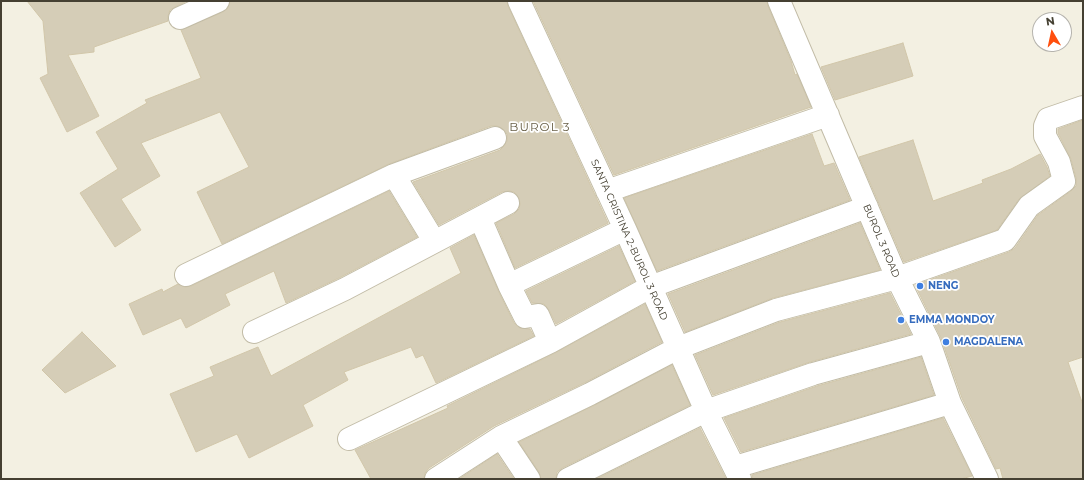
<!DOCTYPE html>
<html>
<head>
<meta charset="utf-8">
<style>
  body { margin:0 }
  #map { position:relative; width:1084px; height:480px; overflow:hidden; background:#f3f0e2; font-family:Montserrat,sans-serif }
  canvas { display:block }
  .frame { position:absolute; inset:0; border:2px solid #454032; pointer-events:none }
  .north { position:absolute; left:1032px; top:12px; width:40px; height:40px; box-sizing:border-box; background:#fff; border:1px solid #b5b3ad; border-radius:50%; rotate:351deg; font-size:11px; font-weight:700; line-height:16px; text-align:center; color:#454032 }
  .north::after { content:''; display:block; margin:auto; width:14px; height:18px; background:#ff4f0e; clip-path:polygon(50% 0,100% 100%,50% 72%,0 100%) }
</style>
</head>
<body>
<div id="map">
<canvas width="1084" height="480"></canvas>
<div class="frame"></div>
<div class="north">N</div>
</div>
<script>
const c = document.querySelector('canvas').getContext('2d');
c.lineJoin = 'round';
function fillPath(path, color) {
  c.fillStyle = color;
  c.fill(path, 'evenodd');
}
function shape(rows) {
  const path = new Path2D();
  for (const r of rows) {
    path.moveTo(r[0], r[1]);
    for (let i = 2; i < r.length; i += 2) path.lineTo(r[i], r[i + 1]);
  }
  return path;
}
function trace(path, color, width, dash) {
  c.strokeStyle = color;
  c.lineWidth = width;
  c.lineCap = dash ? 'butt' : 'round';
  c.setLineDash(dash || []);
  c.stroke(path);
}
function label(font, color, halo, rows, align = 'center') {
  c.font = font + ' Montserrat,sans-serif';
  c.lineWidth = 3.5;
  c.setLineDash([]);
  c.textBaseline = 'middle';
  c.strokeStyle = halo;
  c.fillStyle = color;
  for (const [text, x, y, turn = 0] of rows) {
    c.save();
    c.translate(x, y);
    c.rotate((+turn || 0) * Math.PI / 180);
    c.textAlign = isNaN(turn) ? turn : align;
    if (halo) c.strokeText(text, 0, 0);
    c.fillText(text, 0, 0);
    c.restore();
  }
}
const building = shape([
  [27,1,187,1,175,7,170,10,168,16,168,21,94,47,94,52,68,55,99,116,67,132,40,78,48,74,43,21,27,1],
  [230,1,507,1,508,6,608,223,515,268,496,223,514,214,519,209,520,204,519,198,514,192,509,191,502,192,439,225,413,182,500,150,504,146,507,141,507,134,503,129,497,126,491,126,389,164,222,244,197,192,249,167,220,112,141,143,160,176,121,199,141,230,115,247,80,193,118,169,96,132,147,103,145,100,201,78,181,30,223,12,228,8,230,1],
  [533,1,767,1,768,6,791,61,795,75,797,74,811,107,614,175,533,1],
  [903,43,913,76,835,100,821,67,903,43],
  [1083,120,1083,357,1068,362,1083,405,1083,479,1003,479,1000,468,996,469,962,398,941,338,915,285,1009,252,1015,248,1038,215,1071,191,1076,186,1076,178,1071,159,1058,133,1058,129,1083,120],
  [812,134,824,166,834,163,850,200,657,271,624,198,812,134],
  [913,140,933,201,983,183,982,180,1011,169,1040,154,1047,167,1050,176,1019,199,997,230,904,262,859,157,913,140],
  [389,191,417,237,339,278,286,303,274,271,225,294,230,305,186,328,181,318,143,335,129,304,162,289,163,292,178,284,185,287,191,286,389,191],
  [860,223,880,270,773,298,685,332,668,294,860,223],
  [474,235,498,290,514,323,520,328,530,329,534,336,436,383,423,355,416,358,411,347,344,372,348,380,303,405,313,426,249,458,237,434,196,452,170,394,214,376,210,367,258,347,271,376,461,273,450,248,474,235],
  [619,246,635,281,556,324,549,310,544,304,532,303,526,291,619,246],
  [890,293,911,334,810,362,713,395,695,355,780,322,890,293],
  [645,304,662,342,584,383,494,426,429,468,425,473,424,479,371,479,355,450,448,408,447,406,555,353,645,304],
  [82,332,116,366,65,393,42,370,82,332],
  [921,357,934,395,741,452,724,418,817,386,921,357],
  [672,365,690,405,562,468,557,472,556,479,541,479,539,472,519,442,595,405,672,365],
  [943,418,972,476,961,479,752,479,752,475,943,418],
  [700,428,726,479,596,479,700,428],
  [497,454,514,479,459,479,497,454]
]);
fillPath(building, '#d5cdb7');
trace(building, '#d1c6a9', 1);
const street = shape([
  [519,1,625,229,706,411,740,479],
  [779,1,897,278,929,342,950,403,987,479],
  [180,18,218,1],
  [394,175,434,241],
  [607,191,828,115],
  [480,218,509,285,525,317,538,315,550,342],
  [186,275,394,175,495,138],
  [509,285,625,229],
  [254,332,345,289,508,203],
  [501,437,529,479],
  [349,439,550,342,650,287,867,207],
  [735,467,950,403],
  [436,479,501,437,590,394,678,348,776,310,897,278,1005,240,1029,206,1064,181,1059,162,1045,136,1045,126,1048,119,1083,107],
  [568,479,706,411,813,374,929,342]
]);
trace(street, '#c2bca7', 24);
trace(street, '#fff', 22);
for (const [x, y, r, color] of [
  [920,286,4,"#3f7fe0"],
  [901,320,4,"#3f7fe0"],
  [946,342,4,"#3f7fe0"]
]) {
  const dot = new Path2D();
  dot.arc(x, y, r, 0, 2 * Math.PI);
  c.fillStyle = color;
  c.fill(dot);
  trace(dot, '#fff', 1.5);
}
label('10px', '#454032', '#fff', [
  ["SANTA CRISTINA 2-BUROL 3 ROAD",629,240,66],
  ["BUROL 3 ROAD",881,241,67]
]);
label('bold 10px', '#366cbe', '#fff', [
  ["NENG",928,286],
  ["EMMA MONDOY",909,320],
  ["MAGDALENA",954,342]
], 'left');
c.letterSpacing = '1px';
label('12px', '#696048', '#fff', [
  ["BUROL 3",540,127]
]);
c.letterSpacing = '0px';
</script>
</body>
</html>
